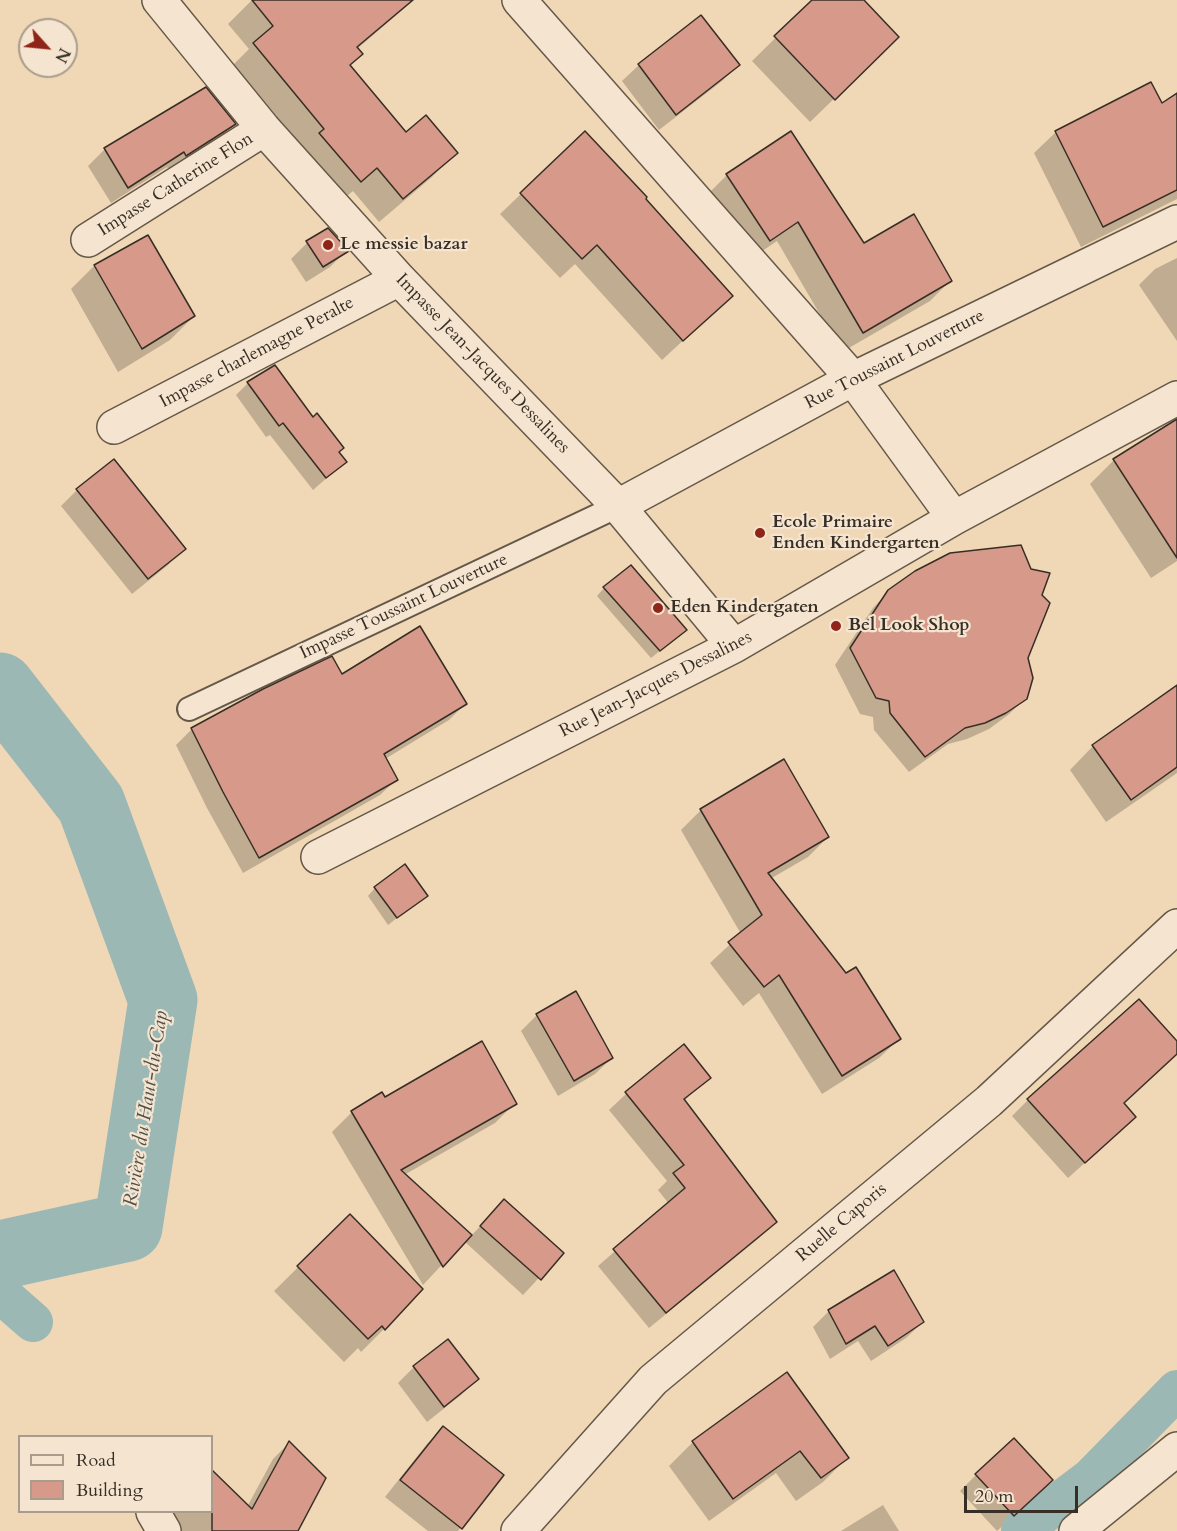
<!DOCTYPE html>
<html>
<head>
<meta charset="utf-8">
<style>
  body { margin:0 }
  #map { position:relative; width:1177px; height:1531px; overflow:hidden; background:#f0d7b6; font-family:Cardo,serif }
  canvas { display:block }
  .legend { position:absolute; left:18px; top:1435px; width:195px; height:78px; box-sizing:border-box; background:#f5e5d0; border:2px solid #a99c8c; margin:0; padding:8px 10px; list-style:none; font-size:18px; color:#372e25 }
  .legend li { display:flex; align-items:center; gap:12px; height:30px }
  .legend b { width:30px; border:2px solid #a99c8c }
  .north { position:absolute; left:18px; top:18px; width:60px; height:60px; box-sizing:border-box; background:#f5e5d0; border:2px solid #a99c8c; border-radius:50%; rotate:117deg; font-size:16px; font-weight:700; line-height:24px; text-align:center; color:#372e25 }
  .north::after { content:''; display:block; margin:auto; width:21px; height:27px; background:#8f2418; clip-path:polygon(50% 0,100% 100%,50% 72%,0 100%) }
  .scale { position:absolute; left:964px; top:1486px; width:114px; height:27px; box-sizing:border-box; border:3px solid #372e25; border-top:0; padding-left:8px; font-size:18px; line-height:21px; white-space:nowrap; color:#372e25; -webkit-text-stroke:4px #f5e5d0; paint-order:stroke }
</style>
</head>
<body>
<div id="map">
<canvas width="1177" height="1531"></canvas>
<ul class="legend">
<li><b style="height:8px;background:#f5e5d0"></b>Road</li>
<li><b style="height:16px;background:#d7998a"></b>Building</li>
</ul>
<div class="north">N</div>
<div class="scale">20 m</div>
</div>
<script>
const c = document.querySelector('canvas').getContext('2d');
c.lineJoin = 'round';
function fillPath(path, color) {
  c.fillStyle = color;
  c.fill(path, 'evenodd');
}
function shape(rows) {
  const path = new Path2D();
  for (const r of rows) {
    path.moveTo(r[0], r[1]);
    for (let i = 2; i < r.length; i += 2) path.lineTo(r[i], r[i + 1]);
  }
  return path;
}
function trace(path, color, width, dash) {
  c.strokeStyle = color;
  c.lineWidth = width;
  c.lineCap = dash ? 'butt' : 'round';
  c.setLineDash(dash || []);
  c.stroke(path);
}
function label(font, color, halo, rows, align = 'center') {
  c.font = font + ' Cardo,serif';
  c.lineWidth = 4.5;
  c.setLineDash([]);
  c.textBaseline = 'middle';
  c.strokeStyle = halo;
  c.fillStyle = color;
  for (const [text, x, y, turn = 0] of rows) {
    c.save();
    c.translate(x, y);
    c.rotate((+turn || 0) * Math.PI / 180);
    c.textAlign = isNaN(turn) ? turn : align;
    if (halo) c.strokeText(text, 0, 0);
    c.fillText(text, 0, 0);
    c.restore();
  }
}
fillPath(shape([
  [252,0,414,0,357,49,361,54,349,66,406,134,455,153,432,177,379,222,353,191,336,205,230,68,249,49,228,24],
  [814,0,862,0,874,60,810,122,752,61],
  [701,17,738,65,722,81,659,130,622,81,639,65],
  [205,89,234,124,218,140,170,171,167,167,111,203,88,166,105,149],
  [1177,95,1177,199,1081,247,1034,153,1056,132,1161,105],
  [585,133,731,296,662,360,575,264,560,278,500,214],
  [727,175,863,245,950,281,930,301,842,352,777,241,749,260,707,195],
  [307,243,346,251,330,267,306,282,291,259],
  [1177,258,1177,341,1139,285,1155,269],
  [94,266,194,316,170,340,118,372,71,289],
  [248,383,338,453,345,462,313,490,270,435,266,437,236,395],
  [1177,421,1177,561,1151,578,1090,484,1114,460],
  [77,490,184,548,168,565,132,594,61,506],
  [604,588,677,637,651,658,597,596],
  [889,591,1041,596,1026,657,1025,699,1008,715,989,729,967,739,948,744,909,772,874,730,873,717,860,714,835,665,873,608],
  [341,676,465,704,449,720,385,759,397,779,380,795,243,873,207,808,176,745,192,729],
  [1177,689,1177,773,1106,822,1070,770,1093,746],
  [701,810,828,837,808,857,770,879,899,1039,879,1058,822,1094,759,993,743,1006,710,963,741,934,681,830],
  [375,888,426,895,388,925,368,896],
  [537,1015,612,1058,595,1074,558,1096,521,1031],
  [1177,1043,1177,1053,1122,1104,1118,1133,1068,1178,1012,1116,1028,1100],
  [684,1047,709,1077,684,1101,776,1222,759,1238,649,1328,598,1266,669,1204,658,1190,667,1181,609,1110,626,1094],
  [385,1099,515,1103,495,1123,404,1175,471,1236,504,1201,562,1253,523,1295,464,1241,423,1285,332,1132,352,1112],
  [350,1216,384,1329,361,1352,358,1348,344,1362,274,1291],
  [829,1311,923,1322,906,1338,871,1361,858,1341,830,1359,813,1327],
  [448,1341,477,1379,461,1395,427,1422,398,1383,414,1367],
  [787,1374,847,1458,823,1482,796,1501,776,1473,709,1521,669,1466,693,1442],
  [443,1428,502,1475,458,1531,428,1531,385,1497,427,1444],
  [289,1443,297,1531,160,1531,172,1512,212,1512,212,1472,247,1507,273,1459],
  [976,1475,1035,1496,997,1531,960,1491],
  [883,1505,899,1531,841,1531]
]), '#0003');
trace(shape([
  [0,1293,33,1322],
  [1021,1531,1091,1478,1177,1390]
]), '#9bb8b5', 40);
trace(shape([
  [0,687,91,804,163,1000,128,1227,0,1255]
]), '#9bb8b5', 69);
const building = shape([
  [252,0,413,0,357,47,363,54,350,65,406,132,426,115,458,153,403,199,377,168,361,182,319,133,324,129,253,43,273,26,252,0],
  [812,0,864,0,899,37,835,100,774,36,812,0],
  [701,15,740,65,676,115,638,64,701,15],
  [1151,82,1162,103,1177,93,1177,190,1103,227,1055,131,1151,82],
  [206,87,236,124,186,156,184,152,128,188,104,148,206,87],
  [585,131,647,197,646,199,733,296,683,341,597,245,582,259,520,193,585,131],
  [791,131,864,243,914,214,952,281,863,333,798,222,770,241,726,174,791,131],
  [328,228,349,251,323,267,306,241,328,228],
  [148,235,195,316,142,349,94,265,148,235],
  [275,365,313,417,317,413,344,448,339,452,347,462,326,478,283,423,279,426,247,382,275,365],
  [1177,419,1177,558,1113,459,1177,419],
  [114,459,186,549,148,579,76,489,114,459],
  [1021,545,1031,569,1050,573,1042,595,1050,603,1028,658,1033,678,1027,699,1006,713,985,723,965,728,925,757,890,713,889,701,876,698,850,648,888,590,915,571,950,553,1021,545],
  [631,565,687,630,660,651,603,587,631,565],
  [420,626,467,704,384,754,398,780,259,858,223,792,191,728,263,689,332,656,342,674,420,626],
  [1177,685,1177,767,1131,800,1092,745,1177,685],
  [784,759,829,837,768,873,846,973,856,967,901,1039,842,1076,779,975,764,987,728,942,762,915,700,809,784,759],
  [405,864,428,896,397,918,374,887,405,864],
  [576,991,613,1058,574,1081,536,1014,576,991],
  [1139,999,1177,1041,1177,1054,1124,1103,1136,1117,1085,1163,1027,1099,1139,999],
  [482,1041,517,1104,401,1170,472,1235,443,1267,351,1111,382,1092,385,1097,482,1041],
  [684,1044,711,1078,684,1099,777,1222,666,1313,613,1249,685,1188,673,1173,684,1165,625,1092,684,1044],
  [504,1199,564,1253,541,1280,480,1226,504,1199],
  [350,1214,423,1289,385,1330,382,1326,368,1339,297,1266,350,1214],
  [894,1270,924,1322,888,1346,875,1326,846,1344,828,1310,894,1270],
  [448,1339,479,1379,444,1407,413,1366,448,1339],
  [787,1372,849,1458,821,1478,800,1451,733,1499,692,1441,787,1372],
  [443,1426,504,1475,462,1529,400,1480,443,1426],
  [1014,1438,1053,1480,1014,1516,975,1474,1014,1438],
  [289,1441,326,1478,298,1531,212,1531,212,1470,252,1509,289,1441]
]);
fillPath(building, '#d7998a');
trace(building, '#372e25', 1.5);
const service = shape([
  [189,709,618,506]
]);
const minor = shape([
  [159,0,264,129,399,279,618,506,734,646],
  [519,0,853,379,954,518],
  [88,240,264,129],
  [114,427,399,279],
  [618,506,853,379,1177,222],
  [318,857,734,646,954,518,1177,398],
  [153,1512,164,1531],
  [518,1531,653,1380,989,1101,1177,926],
  [1076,1531,1177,1449]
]);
trace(service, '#655849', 26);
trace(minor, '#655849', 36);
trace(service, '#f5e5d0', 22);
trace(minor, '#f5e5d0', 33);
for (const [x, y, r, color] of [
  [328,245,6,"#8f2418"],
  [760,533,6,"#8f2418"],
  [658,608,6,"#8f2418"],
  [836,626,6,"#8f2418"]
]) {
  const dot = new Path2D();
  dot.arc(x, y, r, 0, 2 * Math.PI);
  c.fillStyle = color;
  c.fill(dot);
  trace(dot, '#f5e5d0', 2);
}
label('18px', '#372e25', '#f5e5d0', [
  ["Impasse Catherine Flon",176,185,-32],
  ["Impasse charlemagne Peralte",257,353,-28],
  ["Rue Toussaint Louverture",895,360,-27],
  ["Impasse Jean-Jacques Dessalines",482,364,46],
  ["Impasse Toussaint Louverture",404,607,-25],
  ["Rue Jean-Jacques Dessalines",656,685,-27],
  ["Ruelle Caporis",842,1223,-40]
]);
label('bold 18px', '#372e25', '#f5e5d0', [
  ["Le messie bazar",340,245],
  ["Ecole Primaire",772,523],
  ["Enden Kindergarten",772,544],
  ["Eden Kindergaten",670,608],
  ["Bel Look Shop",848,626]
], 'left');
label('italic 20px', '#505049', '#f5e5d0', [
  ["Rivière du Haut-du-Cap",147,1109,-81]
]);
</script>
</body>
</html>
